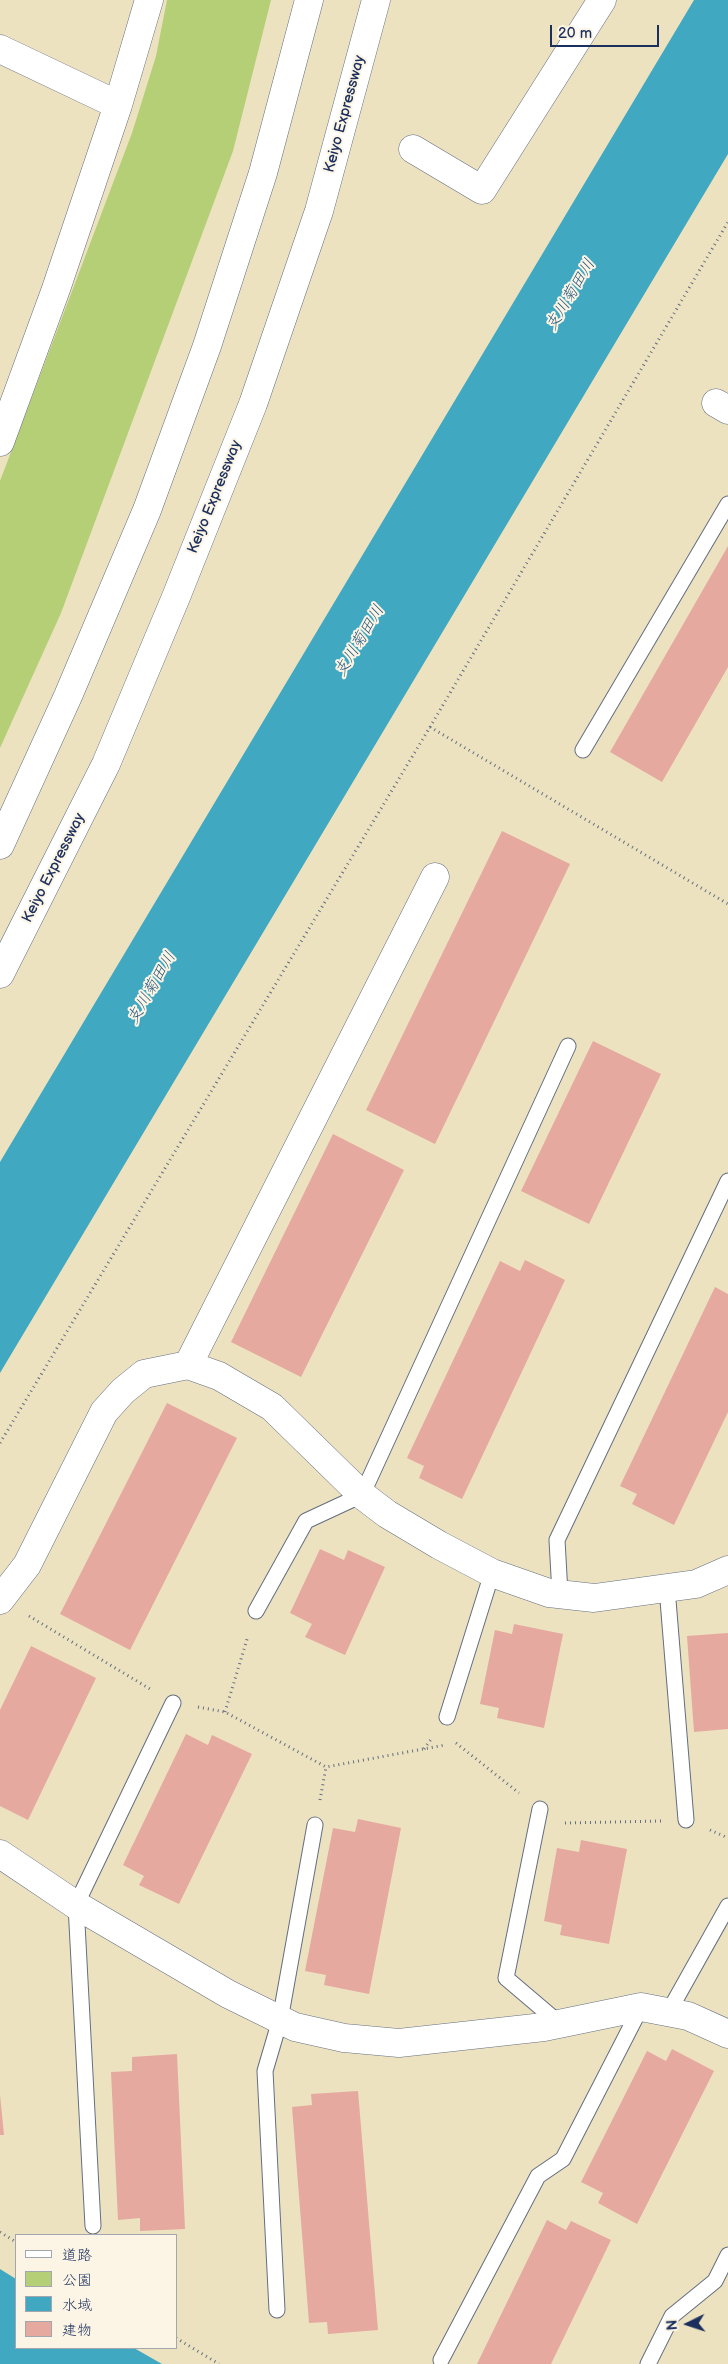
<!DOCTYPE html>
<html>
<head>
<meta charset="utf-8">
<style>
  body { margin:0 }
  #map { position:relative; width:728px; height:2364px; overflow:hidden; background:#ece2c0; font-family:"Balsamiq Sans","Klee One",sans-serif }
  canvas { display:block }
  .legend { position:absolute; left:15px; top:2234px; width:162px; height:115px; box-sizing:border-box; background:#fcf5e5; border:1px solid #a2a6af; margin:0; padding:6px 9px; list-style:none; font-size:15px; color:#1b2f5e }
  .legend li { display:flex; align-items:center; gap:10px; height:25px }
  .legend b { width:25px; border:1px solid #a2a6af }
  .north { position:absolute; left:663px; top:2299px; width:50px; height:50px; -webkit-text-stroke:4px #fcf5e5; paint-order:stroke; rotate:266deg; font-size:14px; font-weight:700; line-height:20px; text-align:center; color:#1b2f5e }
  .north::after { content:''; display:block; margin:auto; width:18px; height:22px; background:#1b2f5e; clip-path:polygon(50% 0,100% 100%,50% 72%,0 100%) }
  .scale { position:absolute; left:550px; top:25px; width:109px; height:22px; box-sizing:border-box; border:2px solid #1b2f5e; border-top:0; padding-left:6px; font-size:15px; line-height:18px; white-space:nowrap; color:#1b2f5e; -webkit-text-stroke:4px #fcf5e5; paint-order:stroke }
</style>
</head>
<body>
<div id="map">
<canvas width="728" height="2364"></canvas>
<ul class="legend">
<li><b style="height:6px;background:#fff"></b>道路</li>
<li><b style="height:14px;background:#b4cf75"></b>公園</li>
<li><b style="height:14px;background:#40a8c0"></b>水域</li>
<li><b style="height:14px;background:#e5a99f"></b>建物</li>
</ul>
<div class="north">N</div>
<div class="scale">20 m</div>
</div>
<script>
const c = document.querySelector('canvas').getContext('2d');
c.lineJoin = 'round';
function fillPath(path, color) {
  c.fillStyle = color;
  c.fill(path, 'evenodd');
}
function shape(rows) {
  const path = new Path2D();
  for (const r of rows) {
    path.moveTo(r[0], r[1]);
    for (let i = 2; i < r.length; i += 2) path.lineTo(r[i], r[i + 1]);
  }
  return path;
}
function trace(path, color, width, dash) {
  c.strokeStyle = color;
  c.lineWidth = width;
  c.lineCap = dash ? 'butt' : 'round';
  c.setLineDash(dash || []);
  c.stroke(path);
}
function label(font, color, halo, rows, align = 'center') {
  c.font = font + ' "Balsamiq Sans","Klee One",sans-serif';
  c.lineWidth = 4;
  c.setLineDash([]);
  c.textBaseline = 'middle';
  c.strokeStyle = halo;
  c.fillStyle = color;
  for (const [text, x, y, turn = 0] of rows) {
    c.save();
    c.translate(x, y);
    c.rotate((+turn || 0) * Math.PI / 180);
    c.textAlign = isNaN(turn) ? turn : align;
    if (halo) c.strokeText(text, 0, 0);
    c.fillText(text, 0, 0);
    c.restore();
  }
}
fillPath(shape([
  [167,0,271,0,233,151,61,613,0,748,0,481,132,133,156,56]
]), '#b4cf75');
fillPath(shape([
  [694,0,728,0,728,154,0,1373,0,1162],
  [0,2269,16,2279,16,2348,134,2348,162,2364,0,2364]
]), '#40a8c0');
fillPath(shape([
  [728,546,728,667,662,782,610,752],
  [502,831,570,864,435,1144,366,1110],
  [593,1041,661,1074,589,1224,521,1191],
  [333,1134,404,1170,301,1377,231,1342],
  [525,1260,565,1280,462,1499,419,1478,424,1466,407,1458,500,1261,520,1271],
  [715,1287,728,1294,728,1412,674,1525,632,1504,637,1494,620,1486],
  [167,1403,237,1438,130,1650,60,1614],
  [320,1549,344,1560,348,1550,385,1567,345,1655,305,1637,312,1624,290,1613],
  [514,1624,563,1634,544,1728,497,1718,499,1708,480,1704,495,1630,512,1634],
  [728,1633,728,1729,694,1732,687,1636],
  [31,1646,96,1678,28,1820,0,1806,0,1710],
  [186,1734,208,1745,212,1735,252,1754,179,1904,139,1885,144,1876,123,1865],
  [358,1819,401,1828,369,1994,324,1985,326,1975,305,1971,333,1828,355,1832],
  [581,1840,627,1849,609,1944,560,1935,562,1925,544,1921,557,1848,579,1852],
  [672,2049,714,2071,637,2224,598,2203,603,2193,581,2182,647,2051,666,2061],
  [177,2054,185,2229,140,2231,140,2218,118,2220,111,2072,132,2071,132,2057],
  [358,2091,378,2330,328,2334,327,2322,309,2323,292,2107,312,2105,311,2094],
  [0,2095,4,2135,0,2135],
  [547,2220,566,2230,571,2221,611,2240,551,2364,477,2364]
]), '#e5a99f');
const service = shape([
  [583,750,728,504],
  [667,1588,686,1820],
  [560,1594,557,1540,728,1181],
  [256,1611,306,1521,362,1495,568,1046],
  [447,1717,492,1573],
  [540,1809,506,1978,559,2023],
  [668,2013,728,1906],
  [93,2226,76,1905,173,1703],
  [277,2310,265,2071,280,2020,315,1825],
  [441,2360,538,2176,563,2159,641,2007],
  [648,2364,672,2316,715,2281,728,2255]
]);
const minor = shape([
  [0,49,118,105],
  [413,149,482,190,602,0],
  [716,403,728,410],
  [0,442,56,289,118,105,149,0],
  [188,1365,435,877],
  [0,1600,27,1565,104,1412,123,1391,144,1374,188,1365,219,1376,272,1407,362,1495,387,1514,439,1545,492,1573,549,1593,594,1598,696,1584,728,1570],
  [0,1854,76,1905,228,1994,295,2027,344,2038,399,2043,544,2027,641,2007,688,2016,728,2034]
]);
const motorway = shape([
  [0,845,68,696,147,510,207,346,263,173,309,0],
  [0,974,106,764,176,597,253,404,319,211,376,0]
]);
trace(service, '#646e80', 17);
trace(minor, '#646e80', 29);
trace(motorway, '#646e80', 29);
trace(shape([
  [430,727,728,904],
  [0,1443,430,727,728,222],
  [29,1616,150,1689],
  [198,1707,225,1712,326,1767,445,1745],
  [225,1712,248,1636],
  [456,1743,519,1793],
  [424,1749,432,1738],
  [320,1800,326,1767],
  [565,1823,661,1821],
  [710,1830,728,1838],
  [0,2232,16,2242],
  [176,2338,219,2364]
]), '#646e80', 3, [1, 4]);
trace(service, '#fff', 15);
trace(minor, '#fff', 28);
trace(motorway, '#fff', 28);
label('15px', '#1b2f5e', '#fcf5e5', [
  ["Keiyo Expressway",345,114,-75],
  ["Keiyo Expressway",215,497,-68],
  ["Keiyo Expressway",54,868,-63]
]);
label('italic 16px', '#285980', '#fcf5e5', [
  ["支川菊田川",571,295,-59],
  ["支川菊田川",360,641,-59],
  ["支川菊田川",152,988,-60]
]);
</script>
</body>
</html>
